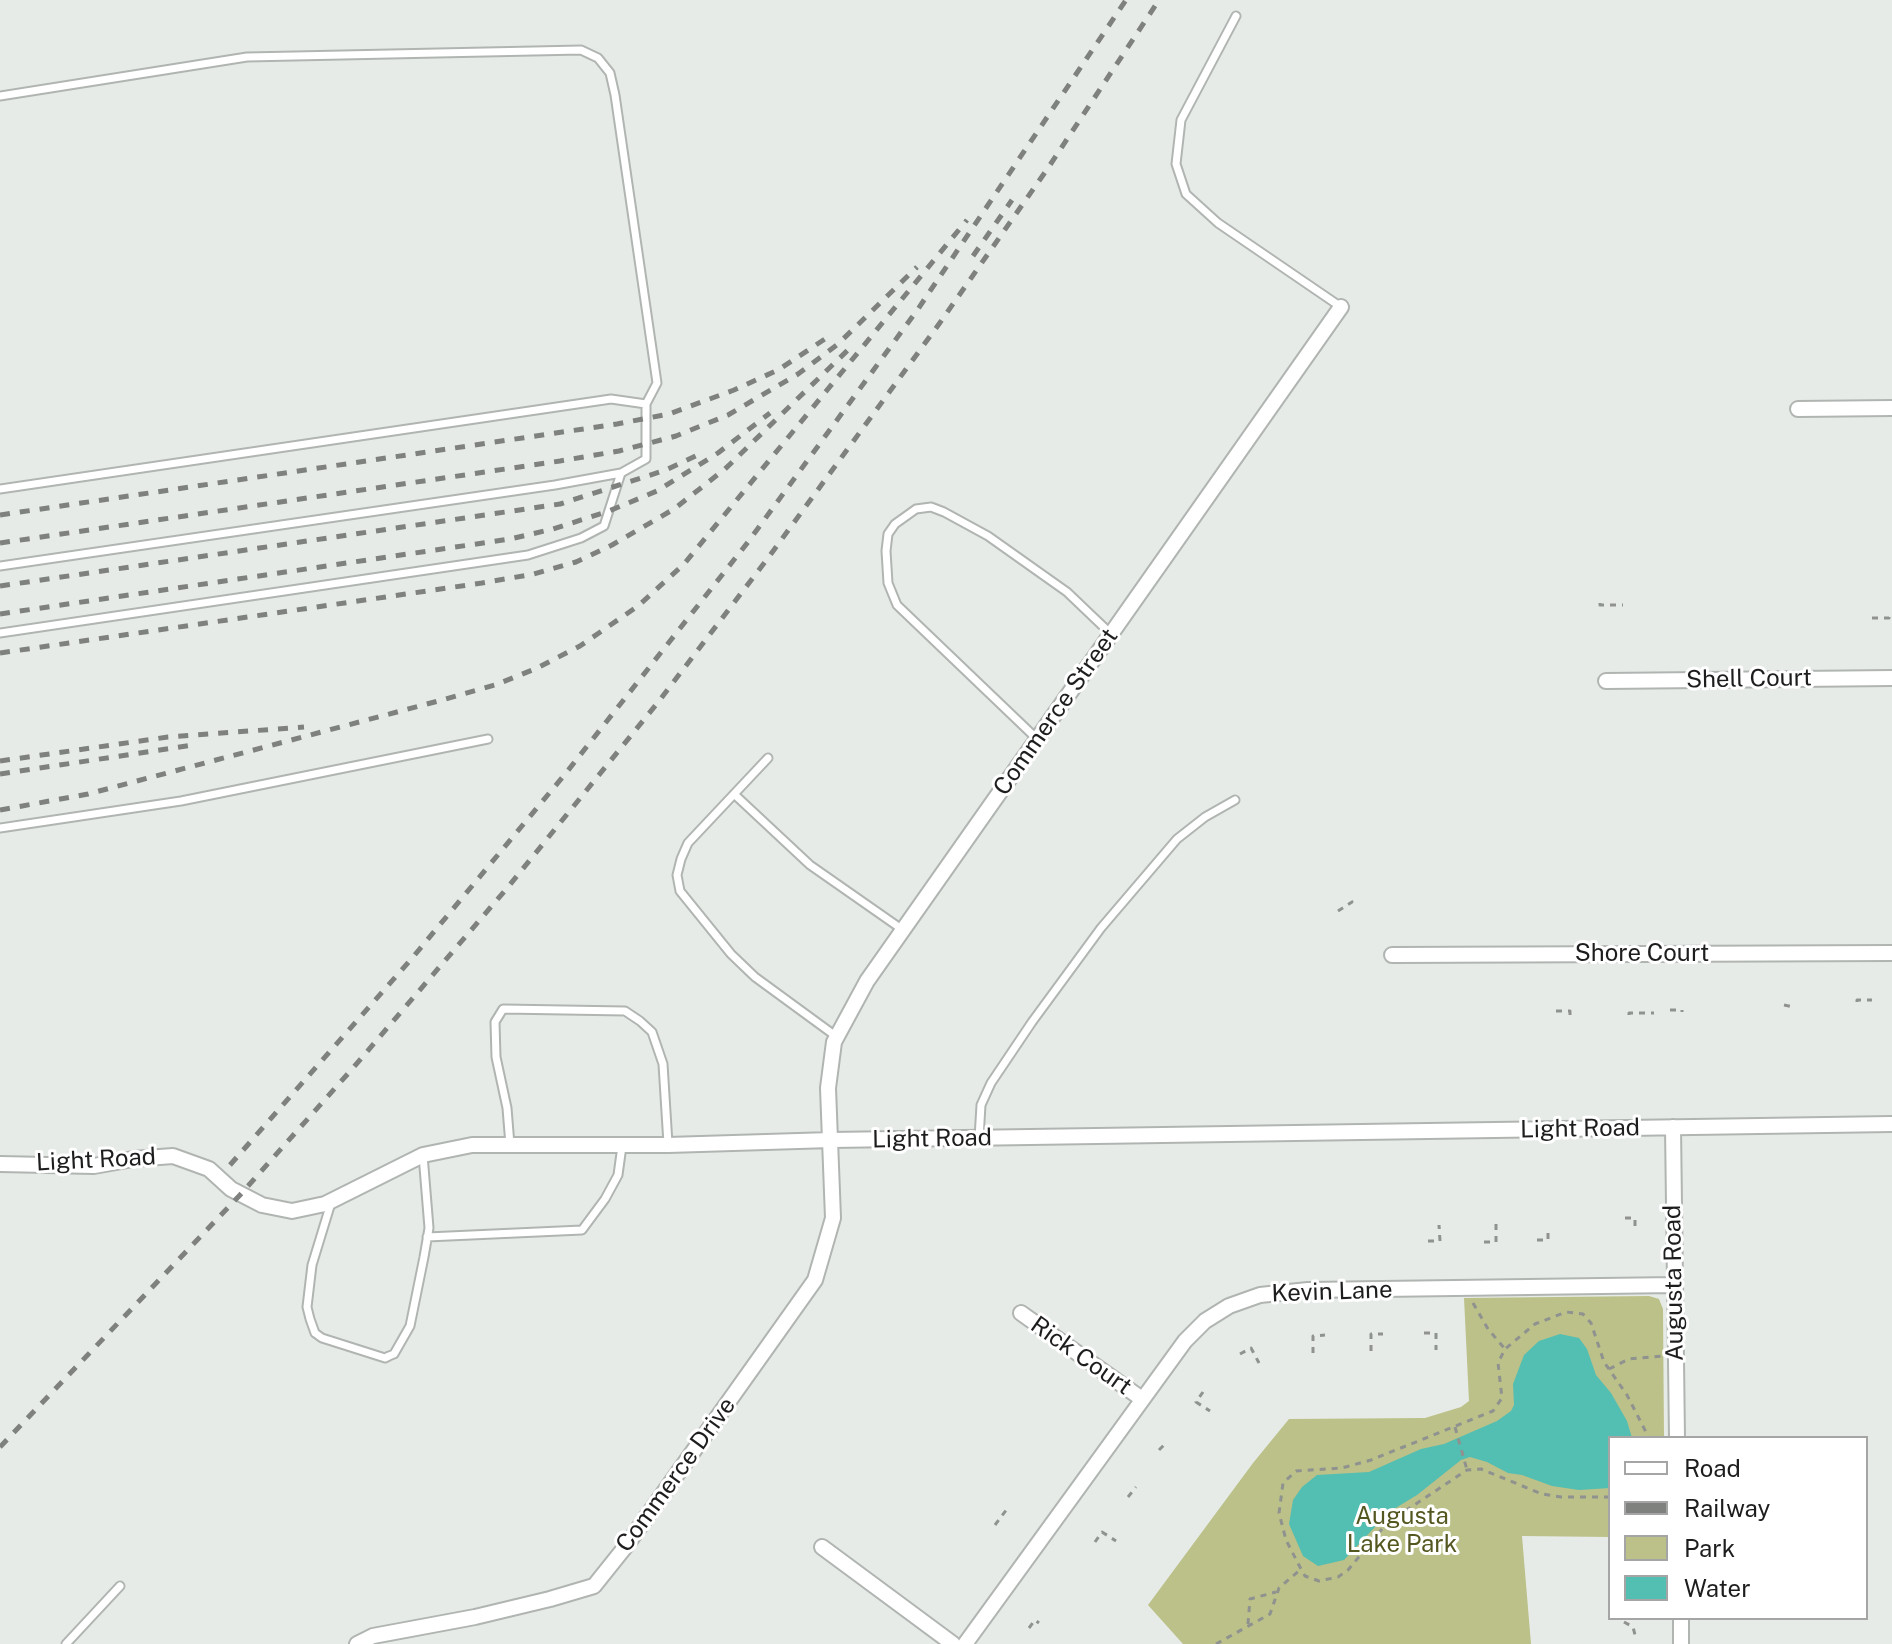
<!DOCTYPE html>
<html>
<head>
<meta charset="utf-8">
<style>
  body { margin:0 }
  #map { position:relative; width:1892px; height:1644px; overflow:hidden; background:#e7ebe7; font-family:"Public Sans",sans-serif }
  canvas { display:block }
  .legend { position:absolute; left:1608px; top:1436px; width:260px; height:184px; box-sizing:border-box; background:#fff; border:2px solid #a4a5a4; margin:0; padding:10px 14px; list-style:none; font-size:24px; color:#1c1d1c }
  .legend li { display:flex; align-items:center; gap:16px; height:40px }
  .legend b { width:40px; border:2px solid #a4a5a4 }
</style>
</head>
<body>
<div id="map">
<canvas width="1892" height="1644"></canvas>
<ul class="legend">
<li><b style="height:10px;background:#fff"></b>Road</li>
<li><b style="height:10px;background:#7e817e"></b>Railway</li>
<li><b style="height:22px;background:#bbc188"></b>Park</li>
<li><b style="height:22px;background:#53beb2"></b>Water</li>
</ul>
</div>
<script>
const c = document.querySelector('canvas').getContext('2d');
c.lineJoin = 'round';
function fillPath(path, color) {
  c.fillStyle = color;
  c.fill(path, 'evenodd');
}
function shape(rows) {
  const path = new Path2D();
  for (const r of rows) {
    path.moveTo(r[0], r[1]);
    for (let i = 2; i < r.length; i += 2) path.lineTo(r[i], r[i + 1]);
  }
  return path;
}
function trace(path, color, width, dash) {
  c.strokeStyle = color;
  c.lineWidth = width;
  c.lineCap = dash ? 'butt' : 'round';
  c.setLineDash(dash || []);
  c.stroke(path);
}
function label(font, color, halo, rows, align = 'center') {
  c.font = font + ' "Public Sans",sans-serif';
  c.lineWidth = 6;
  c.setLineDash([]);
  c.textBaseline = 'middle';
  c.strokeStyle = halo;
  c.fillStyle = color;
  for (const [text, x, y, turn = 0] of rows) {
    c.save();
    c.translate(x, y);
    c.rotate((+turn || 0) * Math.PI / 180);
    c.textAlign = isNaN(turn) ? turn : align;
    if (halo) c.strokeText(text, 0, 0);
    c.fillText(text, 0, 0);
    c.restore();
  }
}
fillPath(shape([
  [1649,1296,1659,1299,1663,1309,1664,1438,1610,1438,1610,1537,1522,1536,1531,1644,1183,1644,1148,1605,1253,1463,1289,1419,1425,1418,1461,1407,1469,1401,1464,1298]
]), '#bbc188');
fillPath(shape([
  [1560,1334,1579,1338,1587,1349,1596,1375,1611,1393,1627,1421,1632,1438,1610,1438,1610,1488,1579,1490,1552,1486,1522,1475,1508,1473,1487,1462,1470,1457,1461,1460,1417,1495,1389,1512,1344,1560,1318,1566,1303,1556,1289,1524,1293,1500,1302,1487,1317,1475,1369,1472,1421,1449,1444,1444,1497,1421,1511,1411,1514,1405,1513,1384,1524,1355,1539,1341]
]), '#53beb2');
const service = shape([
  [1236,16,1181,120,1176,164,1186,194,1218,223,1341,307],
  [0,96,247,57,581,50,598,58,610,73,615,95,657,383,646,404,646,459,621,473,604,526,581,538,528,555,0,633],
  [0,489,611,399,646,404],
  [0,566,555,485,621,473],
  [1037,739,897,605,888,583,886,551,888,534,895,524,916,509,931,507,944,512,988,536,1067,592,1111,634],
  [768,758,688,843,681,859,677,875,680,891,731,954,755,977,837,1037],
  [734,794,810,865,903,930],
  [0,828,181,801,488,739],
  [979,1138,981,1105,991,1083,1032,1022,1101,928,1177,839,1205,817,1235,800],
  [510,1145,507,1108,496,1057,495,1022,503,1009,625,1011,640,1021,652,1032,663,1064,668,1144],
  [331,1203,312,1265,307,1307,310,1319,315,1333,322,1338,385,1358,389,1356,394,1354,410,1326,424,1257,429,1228,423,1155],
  [427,1237,582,1230,605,1199,618,1175,622,1146],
  [66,1644,120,1586]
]);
const minor = shape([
  [1798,409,1892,408],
  [1606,681,1892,678],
  [1392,955,1892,953],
  [1673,1127,1677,1438],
  [0,1164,94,1166,133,1159,173,1156,209,1169,231,1189,262,1205,292,1211,325,1204,423,1155,472,1145,668,1145,831,1140,1892,1124],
  [1021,1313,1142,1399],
  [822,1547,953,1644],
  [1681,1618,1681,1644],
  [357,1644,373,1636,475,1617,550,1599,594,1586,626,1546,815,1280,833,1218,828,1088,834,1042,867,981,1341,307],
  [965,1644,1185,1341,1205,1321,1229,1306,1260,1295,1308,1290,1675,1285]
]);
trace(service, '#b1b5b2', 11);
trace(minor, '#b1b5b2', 18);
trace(shape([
  [1600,603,1600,605,1623,605],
  [1872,618,1889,618,1889,615],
  [1338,911,1352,902,1350,899],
  [1857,1002,1857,1000,1872,1000],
  [1784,1005,1794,1007],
  [1670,1010,1682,1010,1682,1012],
  [1556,1011,1570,1011,1570,1015],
  [1629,1015,1629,1013,1654,1013],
  [1625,1218,1635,1218,1635,1227],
  [1537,1240,1548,1240,1548,1233],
  [1428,1241,1440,1241,1439,1225],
  [1484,1242,1496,1242,1496,1224],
  [1473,1303,1488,1329,1505,1349],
  [1424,1333,1436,1333,1436,1350],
  [1371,1351,1371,1334,1383,1334],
  [1313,1353,1313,1336,1325,1335],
  [1240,1354,1251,1348,1259,1363],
  [1609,1369,1629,1359,1662,1356],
  [1203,1392,1196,1402,1210,1411],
  [1455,1427,1467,1470],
  [1159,1450,1166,1443],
  [1128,1497,1136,1487],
  [1610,1497,1561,1497,1542,1494,1481,1469,1467,1470,1387,1523,1348,1570,1338,1577,1319,1581,1305,1576,1301,1569,1286,1540,1279,1513,1283,1483,1296,1471,1342,1468,1371,1460,1493,1411,1502,1398,1498,1363,1505,1349,1535,1324,1566,1312,1583,1314,1591,1323,1604,1362,1627,1395,1649,1438],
  [995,1525,1007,1509],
  [1095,1542,1102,1532,1116,1541],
  [1624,1622,1633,1627,1636,1639],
  [1248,1624,1250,1599,1276,1592],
  [1029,1628,1035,1620,1039,1623],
  [1216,1644,1270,1614,1279,1588,1301,1569]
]), '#8f928f', 3, [6, 6]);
trace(service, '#fff', 7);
trace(minor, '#fff', 14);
trace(shape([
  [973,256,1012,200],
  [0,515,617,424,669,414,734,390,778,370,831,335],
  [0,543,560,461,619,451,676,436,728,415,798,374,838,344,917,267],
  [0,586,560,504,666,470,700,454],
  [0,614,510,539,553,529,609,511,657,491,718,453,770,413],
  [0,653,482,583,534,574,576,562,612,545,674,509,725,469,851,347],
  [0,761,168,737,304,727],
  [0,774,193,745],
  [0,810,88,794,442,700,495,685,535,669,580,646,638,606,684,564,967,220],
  [230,1165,413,957,566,773,748,542,918,309,1126,0],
  [0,1447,240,1195,353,1068,508,887,659,701,768,558,939,324,1048,168,1159,0]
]), '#7e817e', 5, [10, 10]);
label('24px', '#1c1d1c', '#fff', [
  ["Shell Court",1749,679,-1],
  ["Commerce Street",1056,712,-55],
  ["Shore Court",1642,954],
  ["Light Road",1580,1129,-1],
  ["Light Road",932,1139,-1],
  ["Light Road",96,1160,-3],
  ["Augusta Road",1674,1283,-91],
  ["Kevin Lane",1332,1292,-2],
  ["Rick Court",1081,1356,35],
  ["Commerce Drive",676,1475,-54]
]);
label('24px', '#54571f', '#fff', [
  ["Augusta",1402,1517],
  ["Lake Park",1402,1545]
]);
</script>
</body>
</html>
